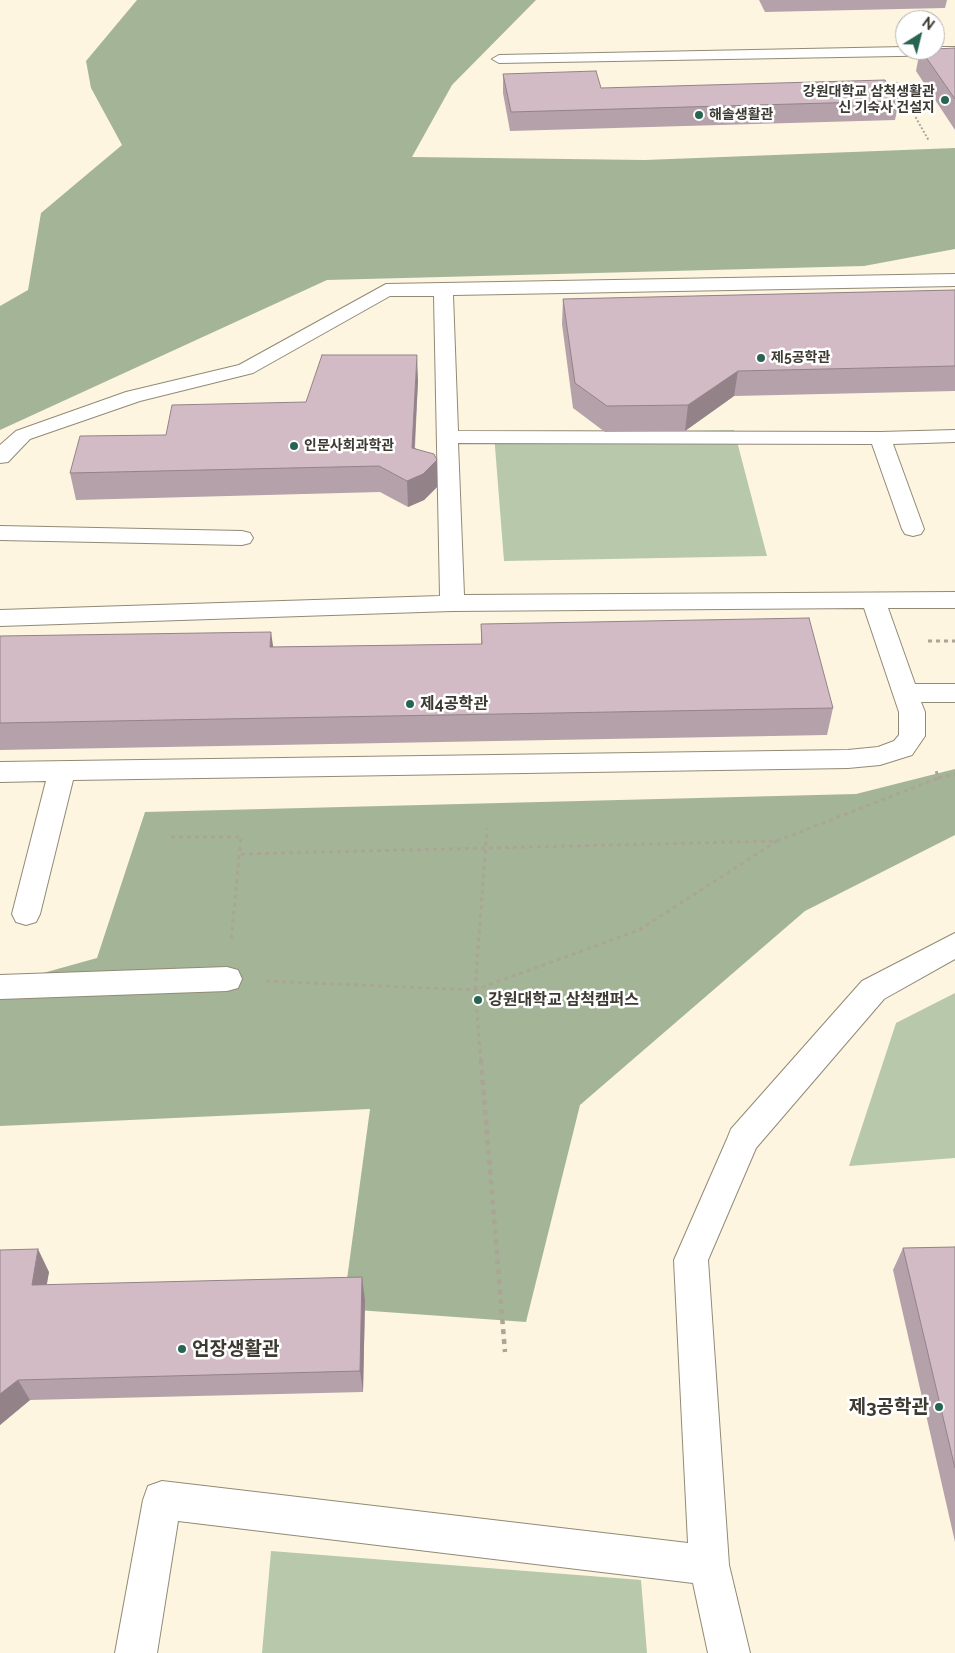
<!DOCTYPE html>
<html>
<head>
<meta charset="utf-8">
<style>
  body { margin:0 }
  #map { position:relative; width:955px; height:1653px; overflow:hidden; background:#fdf5e0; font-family:Raleway,sans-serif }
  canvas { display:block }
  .north { position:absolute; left:895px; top:10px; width:50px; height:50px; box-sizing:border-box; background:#fff; border:1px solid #b1b0ad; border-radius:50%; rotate:36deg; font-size:14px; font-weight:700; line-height:20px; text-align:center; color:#3d3a32 }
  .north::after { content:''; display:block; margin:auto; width:18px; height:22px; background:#286550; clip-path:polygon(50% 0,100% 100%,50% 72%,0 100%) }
</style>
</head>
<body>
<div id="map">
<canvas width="955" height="1653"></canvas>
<div class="north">N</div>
</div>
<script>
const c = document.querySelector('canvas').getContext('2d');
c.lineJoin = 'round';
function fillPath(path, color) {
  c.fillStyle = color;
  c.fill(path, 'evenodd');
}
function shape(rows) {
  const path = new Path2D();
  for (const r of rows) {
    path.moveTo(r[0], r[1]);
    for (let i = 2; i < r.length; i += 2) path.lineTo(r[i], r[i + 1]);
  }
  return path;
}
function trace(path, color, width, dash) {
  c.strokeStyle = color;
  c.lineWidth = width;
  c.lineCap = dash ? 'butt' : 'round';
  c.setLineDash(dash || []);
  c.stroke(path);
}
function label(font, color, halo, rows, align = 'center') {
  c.font = font + ' Raleway,"Noto Sans KR",sans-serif';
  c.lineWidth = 5;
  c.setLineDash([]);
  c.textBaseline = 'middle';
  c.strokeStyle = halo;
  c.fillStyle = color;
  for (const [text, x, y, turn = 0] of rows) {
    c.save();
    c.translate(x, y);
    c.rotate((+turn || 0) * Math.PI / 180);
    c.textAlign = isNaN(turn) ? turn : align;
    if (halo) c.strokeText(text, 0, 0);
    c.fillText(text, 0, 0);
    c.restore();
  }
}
fillPath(shape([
  [734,430,767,556,504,561,494,434],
  [955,993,955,1158,849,1166,896,1023],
  [271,1551,641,1580,647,1653,262,1653]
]), '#b7c9aa');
fillPath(shape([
  [137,0,536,0,452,85,412,157,645,160,955,148,955,249,864,266,327,280,0,430,0,306,28,290,41,213,122,145,91,88,86,61],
  [955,769,955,835,805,911,580,1105,526,1322,343,1309,370,1109,0,1126,0,985,97,958,145,812,856,794]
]), '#a4b597');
const minor = shape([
  [905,47,905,50,935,50,935,47,955,47,955,55,499,63,492,59,499,55,905,47],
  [955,274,955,286,453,295,458,431,880,432,955,430,955,442,893,444,924,529,921,534,913,536,905,534,902,529,872,444,458,443,464,595,955,592,955,608,888,608,915,684,955,684,955,702,921,702,925,712,925,736,912,755,880,765,848,768,73,780,40,914,36,922,26,925,16,922,12,914,46,781,0,782,0,762,848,750,878,747,894,741,899,735,899,712,864,608,452,611,0,626,0,610,440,596,434,296,390,296,253,373,140,401,30,439,8,462,0,463,0,445,16,431,126,392,239,365,386,284,955,274],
  [0,526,242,531,250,533,253,538,250,543,242,545,0,540,0,526],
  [955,933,955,959,884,999,756,1148,708,1260,729,1565,750,1653,708,1653,693,1583,178,1521,157,1653,115,1653,143,1500,148,1486,162,1481,688,1543,674,1260,727,1139,731,1129,862,981,955,933],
  [227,967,238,970,242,979,238,988,227,991,0,999,0,975,227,967]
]);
trace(minor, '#918a76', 2);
trace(shape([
  [896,82,929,141]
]), '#aba595', 2, [2, 2]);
trace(shape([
  [928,641,955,641],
  [938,778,955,774],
  [171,837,241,837,231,941],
  [777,841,938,778,936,770],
  [241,854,777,841,639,930,475,990,265,981],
  [481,1061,475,990,487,828]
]), '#aba595', 3, [4, 4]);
trace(shape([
  [481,1060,505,1352]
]), '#aba595', 4.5, [5, 5]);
fillPath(minor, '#fff');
fillPath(shape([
  [759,0,947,0,945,8,765,12],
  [955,48,955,130,916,71,920,50,935,50],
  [503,74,601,88,899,101,895,120,510,131,503,93],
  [955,290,955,391,734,396,685,431,605,432,573,408,562,324,563,299],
  [418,380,415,448,437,460,437,487,424,500,408,507,380,492,76,500,70,473,306,402],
  [481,624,833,708,827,735,0,750,0,636,273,647,481,644],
  [955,1247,955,1542,893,1270,903,1248],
  [0,1250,49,1272,46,1285,362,1277,365,1300,363,1392,30,1400,0,1425]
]), '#b5a1a9');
fillPath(shape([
  [417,355,418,380,413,474,412,448],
  [738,371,734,396,685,431,688,405],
  [437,460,437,487,424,500,408,507,407,481],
  [271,632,275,659,270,647],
  [38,1249,49,1272,43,1307,32,1285],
  [362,1277,365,1300,363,1392,360,1371],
  [18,1380,30,1400,0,1425,0,1394]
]), '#938389');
const building = shape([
  [955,48,955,99,921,50,935,50,935,49,955,48],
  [596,71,601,88,885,80,899,101,511,112,503,74,596,71],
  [955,290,955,366,738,371,688,405,607,406,575,383,563,299,955,290],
  [322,355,417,355,412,448,434,454,437,460,423,474,407,481,379,466,70,473,80,436,166,435,172,405,306,402,322,355],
  [809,618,833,708,0,723,0,636,271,632,270,647,482,644,481,624,809,618],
  [955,1247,955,1468,903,1248,955,1247],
  [38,1249,32,1285,362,1277,360,1371,18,1380,0,1394,0,1250,38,1249]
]);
fillPath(building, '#d2bbc4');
trace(building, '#938389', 1);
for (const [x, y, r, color] of [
  [945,100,5,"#286550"],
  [699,115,5,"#286550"],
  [761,358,5,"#286550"],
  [294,446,5,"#286550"],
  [410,704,5,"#286550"],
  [478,1000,5,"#286550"],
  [182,1349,5,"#286550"],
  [939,1407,5,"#286550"]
]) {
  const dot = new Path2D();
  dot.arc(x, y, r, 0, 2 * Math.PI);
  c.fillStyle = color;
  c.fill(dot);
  trace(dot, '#fff', 2);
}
label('bold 14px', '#3d3a32', '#fff', [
  ["강원대학교 삼척생활관",935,92,"right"],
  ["신 기숙사 건설지",935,108,"right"],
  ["해솔생활관",709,115],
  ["제5공학관",771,358],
  ["인문사회과학관",304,446]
], 'left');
label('bold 16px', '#3d3a32', '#fff', [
  ["제4공학관",420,704],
  ["강원대학교 삼척캠퍼스",488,1000]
], 'left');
label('bold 19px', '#3d3a32', '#fff', [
  ["언장생활관",192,1349],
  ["제3공학관",929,1407,"right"]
], 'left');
</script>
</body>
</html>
